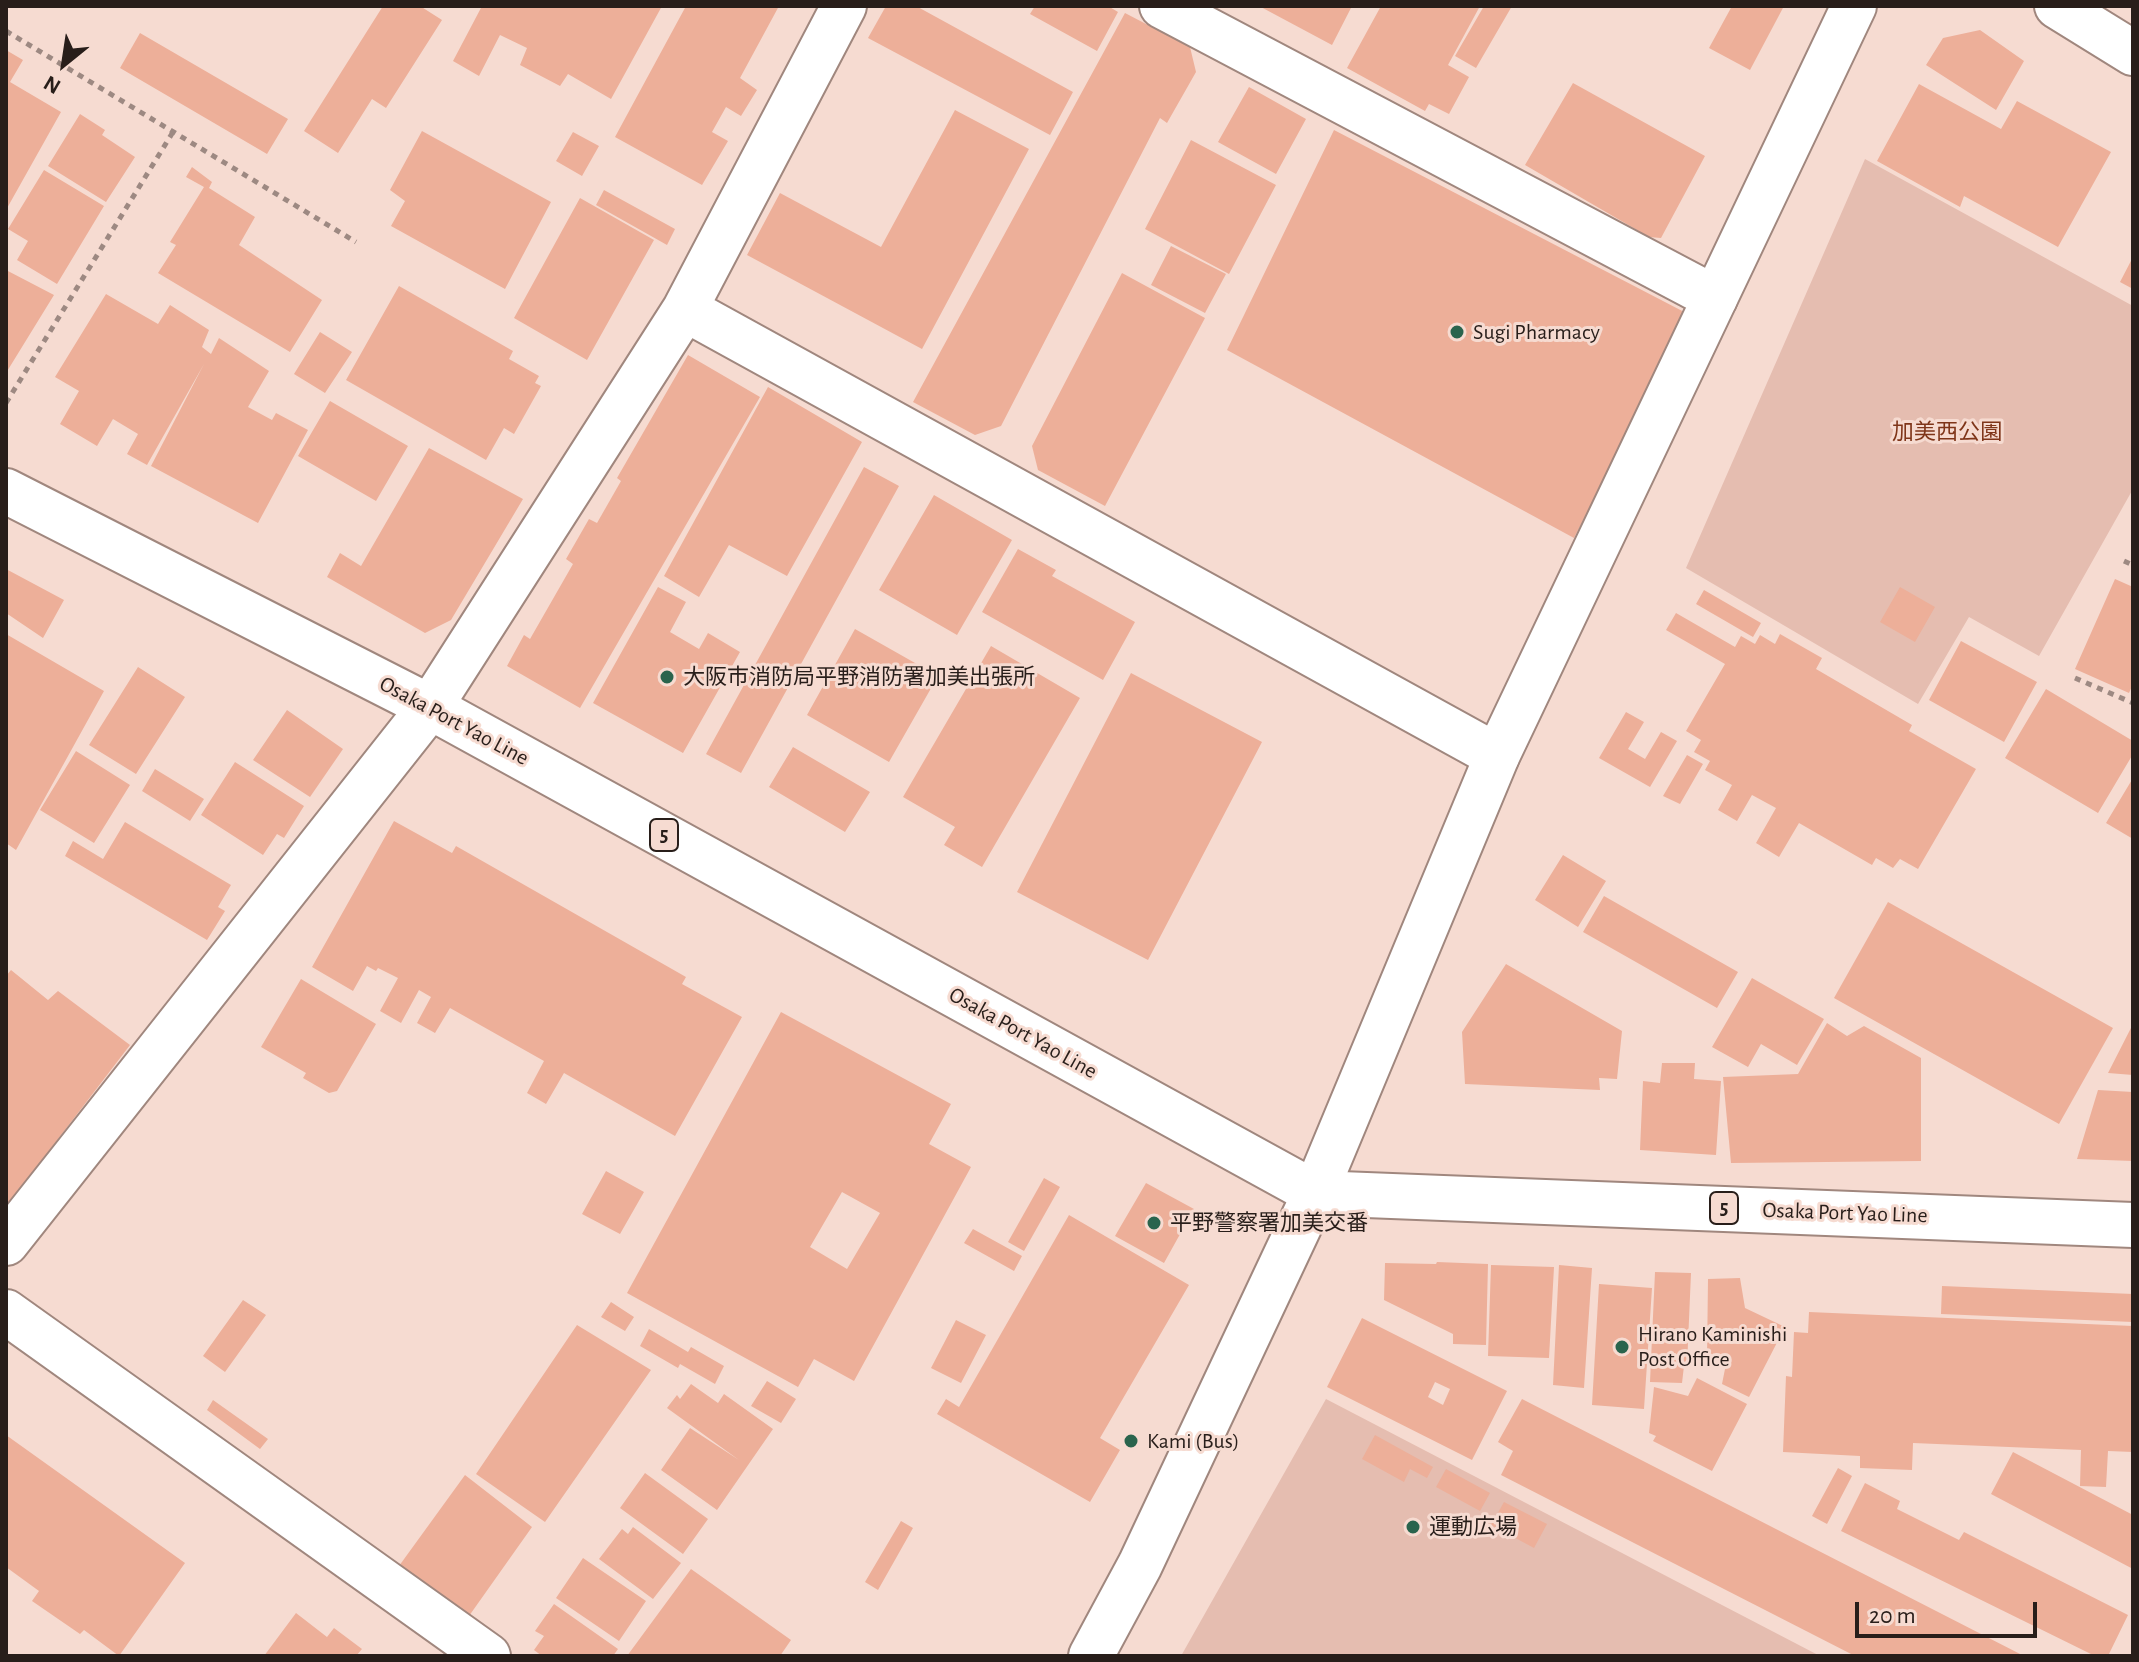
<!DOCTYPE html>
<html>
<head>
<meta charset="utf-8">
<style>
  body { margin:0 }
  #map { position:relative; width:2139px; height:1662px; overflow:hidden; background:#f6dbd1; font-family:"Alegreya Sans",sans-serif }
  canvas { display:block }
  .frame { position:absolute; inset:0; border:8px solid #281e1a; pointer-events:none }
  .north { position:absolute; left:24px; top:24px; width:80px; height:80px; -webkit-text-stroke:6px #f6dbd1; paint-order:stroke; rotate:210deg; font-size:22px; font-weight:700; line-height:32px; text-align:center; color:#281e1a }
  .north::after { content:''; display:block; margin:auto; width:28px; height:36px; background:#281e1a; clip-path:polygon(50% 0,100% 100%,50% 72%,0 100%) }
  .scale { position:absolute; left:1855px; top:1602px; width:182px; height:36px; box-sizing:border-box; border:4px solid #281e1a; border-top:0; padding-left:10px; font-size:24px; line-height:28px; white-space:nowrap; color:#281e1a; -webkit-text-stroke:6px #f6dbd1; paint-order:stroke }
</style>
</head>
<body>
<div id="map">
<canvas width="2139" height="1662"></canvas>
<div class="frame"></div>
<div class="north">N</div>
<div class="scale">20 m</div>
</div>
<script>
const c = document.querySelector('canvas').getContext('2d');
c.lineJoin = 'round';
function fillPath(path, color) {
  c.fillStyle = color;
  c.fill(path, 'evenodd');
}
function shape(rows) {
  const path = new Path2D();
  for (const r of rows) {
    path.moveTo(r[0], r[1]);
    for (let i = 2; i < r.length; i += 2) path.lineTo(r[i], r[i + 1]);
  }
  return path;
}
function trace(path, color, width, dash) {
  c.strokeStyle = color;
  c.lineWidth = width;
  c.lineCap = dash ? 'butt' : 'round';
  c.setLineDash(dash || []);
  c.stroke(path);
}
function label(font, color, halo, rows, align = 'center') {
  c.font = font + ' "Alegreya Sans","Noto Sans JP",sans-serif';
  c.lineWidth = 6;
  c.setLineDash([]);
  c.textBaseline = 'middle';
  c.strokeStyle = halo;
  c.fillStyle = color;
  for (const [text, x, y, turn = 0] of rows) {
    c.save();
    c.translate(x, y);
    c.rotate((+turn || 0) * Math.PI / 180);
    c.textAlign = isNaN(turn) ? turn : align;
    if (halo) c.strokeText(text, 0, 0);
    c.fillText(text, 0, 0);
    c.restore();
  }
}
fillPath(shape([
  [1865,159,2133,306,2133,489,2039,656,1969,617,1918,704,1686,568],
  [1326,1399,1820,1656,1181,1656]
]), '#e5bdb0');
fillPath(shape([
  [383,6,420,6,442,20,386,108,372,99,338,153,304,131],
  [482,6,662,6,611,99,568,74,560,86,520,65,527,48,500,35,479,76,453,61],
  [686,6,779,6,740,78,757,90,741,116,726,107,712,132,728,141,702,185,615,137],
  [886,6,916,6,1073,92,1050,135,868,38],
  [1035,6,1108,6,1118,12,1097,51,1030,14],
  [1259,6,1352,6,1332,45],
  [1381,6,1480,6,1448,65,1469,77,1449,114,1429,104,1425,111,1347,68],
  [1484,6,1512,6,1476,68,1455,56],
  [1732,6,1784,6,1750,70,1709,48],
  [1125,13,1190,47,1196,72,1167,123,1160,118,1001,426,975,435,913,402],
  [1980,30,2024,61,1996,110,1926,65,1943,38],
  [140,33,288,119,267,154,120,68],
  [6,50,23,60,10,82,61,112,6,210],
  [1573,83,1705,156,1661,238,1649,237,1525,165],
  [1919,84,2001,129,2017,101,2111,152,2058,247,1964,196,1960,207,1877,161],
  [1249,87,1306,119,1276,174,1218,142],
  [955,110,1029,149,922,349,747,255,780,193,881,247],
  [80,114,105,130,102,135,135,157,106,202,48,166],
  [1334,130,1688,314,1574,538,1227,350],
  [422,131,551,202,505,289,391,226,405,201,390,190],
  [573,132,599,146,582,176,556,161],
  [1191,140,1276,185,1229,274,1145,229],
  [192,167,212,182,209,188,255,217,239,245,322,300,290,352,158,273,176,245,170,242,204,187,186,177],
  [44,170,104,206,57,284,17,260,28,241,8,229],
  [604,190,675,229,667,245,596,205],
  [580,198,654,240,587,360,514,318],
  [1171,246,1226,274,1205,313,1151,285],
  [2133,257,2133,289,2120,282],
  [6,270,54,295,6,373],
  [1122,273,1205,318,1105,506,1038,470,1032,446],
  [399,286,513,351,509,359,539,376,535,383,541,386,514,434,504,428,486,460,346,380],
  [106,294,158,324,170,305,209,330,202,347,211,354,219,338,269,371,248,407,272,420,276,413,308,430,258,523,151,466,204,364,147,465,127,454,138,434,113,419,97,446,60,424,79,391,55,377],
  [320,332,352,352,325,393,294,374],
  [688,355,760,397,580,708,507,666,524,635,530,639,573,564,566,559,589,519,597,523,621,481,617,478],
  [768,387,862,442,787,576,729,545,699,597,664,576],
  [330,401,408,446,376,501,298,456],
  [429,448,523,499,451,620,425,633,327,577,340,553,361,566],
  [864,467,899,486,741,773,706,754],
  [934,495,1012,540,957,635,879,590],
  [1018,549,1056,570,1052,576,1135,622,1103,680,982,612],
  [6,569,64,600,43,638,6,613],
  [2115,579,2133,587,2133,684,2129,693,2075,669],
  [658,587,686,602,670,632,699,649,708,633,740,652,683,753,593,703],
  [1900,587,1935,607,1915,642,1880,622],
  [1704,590,1761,623,1753,637,1696,604],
  [1676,613,1735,647,1741,636,1755,644,1760,635,1775,644,1780,634,1822,658,1816,669,1912,725,1909,731,1976,769,1918,869,1900,859,1893,868,1876,858,1872,865,1799,823,1779,857,1756,843,1776,808,1752,795,1737,821,1718,810,1732,785,1705,770,1710,761,1694,752,1701,740,1686,731,1725,664,1666,630],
  [855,629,938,676,889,762,807,715],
  [6,634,104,691,16,850,6,843],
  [1961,641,2037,682,2004,742,1929,700],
  [991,646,1080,698,982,867,944,845,955,827,903,797],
  [138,667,185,697,136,774,89,745],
  [1131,673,1262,742,1148,960,1017,892],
  [2046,689,2133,741,2133,754,2098,813,2005,758],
  [287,710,343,749,310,797,253,760],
  [1626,712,1644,722,1628,749,1645,759,1661,732,1677,741,1650,787,1599,758],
  [793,747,870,792,845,832,769,787],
  [76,751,130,785,94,843,40,810],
  [1687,755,1703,764,1680,804,1663,796],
  [235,762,304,806,284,838,277,834,263,855,201,815],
  [155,769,204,799,190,821,142,791],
  [2133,778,2133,839,2106,823],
  [394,821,452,853,456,846,686,977,682,984,742,1017,675,1136,564,1073,546,1104,527,1093,544,1061,450,1008,435,1033,417,1023,431,997,419,990,401,1023,380,1011,398,978,378,968,376,971,367,966,353,991,312,967],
  [125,822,231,885,218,907,225,911,207,940,65,856,73,841,103,859],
  [1563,855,1606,881,1578,927,1535,900],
  [1604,896,1738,972,1717,1008,1583,932],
  [1888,902,2113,1028,2059,1124,1834,998],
  [1506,964,1622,1031,1617,1079,1599,1078,1600,1090,1465,1084,1462,1032],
  [11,970,48,1000,58,991,130,1045,6,1207,6,976],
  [1752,978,1824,1019,1797,1065,1761,1044,1748,1067,1712,1047],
  [301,979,376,1024,337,1091,329,1093,303,1078,306,1073,261,1047],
  [781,1012,951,1104,929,1144,971,1167,854,1381,814,1359,798,1387,627,1293],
  [842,1192,880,1213,847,1269,810,1247],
  [1827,1023,1847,1036,1864,1026,1921,1058,1921,1161,1731,1163,1723,1077,1798,1074],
  [2133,1024,2133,1075,2108,1073],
  [1662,1063,1695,1063,1694,1079,1721,1081,1716,1155,1640,1150,1643,1081,1660,1083],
  [2098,1090,2133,1092,2133,1161,2077,1159],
  [606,1171,644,1192,620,1234,582,1214],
  [1044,1178,1060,1187,1024,1251,1008,1242],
  [1146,1183,1194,1209,1164,1263,1115,1236],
  [1069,1215,1189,1285,1100,1438,1120,1450,1090,1502,937,1414,946,1399,959,1407],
  [973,1229,1022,1256,1014,1271,964,1243],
  [1437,1262,1488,1264,1486,1345,1453,1344,1453,1334,1384,1300,1385,1263,1436,1264],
  [1491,1265,1554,1267,1549,1358,1488,1356],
  [1559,1265,1592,1268,1584,1388,1553,1385],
  [1655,1272,1691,1273,1687,1366,1684,1366,1682,1383,1650,1382],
  [1740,1278,1745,1308,1785,1327,1749,1397,1722,1384,1727,1359,1707,1358,1708,1279],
  [1599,1284,1652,1288,1644,1409,1592,1405],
  [1942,1286,2133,1294,2133,1322,1941,1314],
  [243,1300,266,1315,225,1372,203,1356],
  [611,1302,634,1317,625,1331,601,1317],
  [1809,1312,2133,1326,2133,1452,2108,1451,2106,1487,2080,1486,2081,1450,1913,1443,1912,1470,1860,1468,1860,1456,1783,1452,1786,1376,1792,1377,1794,1332,1808,1333],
  [1362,1318,1507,1391,1472,1460,1327,1387],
  [1435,1382,1450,1389,1443,1405,1428,1397],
  [956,1320,986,1335,961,1383,931,1368],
  [577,1325,651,1370,545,1522,476,1474],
  [649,1329,688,1352,691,1347,724,1366,715,1384,680,1364,678,1368,640,1346],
  [1697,1378,1747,1404,1712,1471,1653,1441,1656,1436,1649,1433,1654,1387,1688,1396],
  [767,1381,796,1399,781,1423,751,1406],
  [691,1384,718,1403,724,1394,773,1429,717,1510,661,1470,690,1428,739,1460,667,1408,677,1395,680,1399],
  [1522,1399,2024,1656,1855,1656,1501,1475,1513,1451,1498,1442],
  [213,1400,268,1439,260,1449,207,1410],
  [6,1435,185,1563,119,1656,84,1630,80,1634,32,1601,39,1591,6,1567],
  [1375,1435,1433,1467,1427,1478,1410,1469,1404,1482,1362,1459],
  [2013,1452,2133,1515,2133,1569,1991,1494],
  [1838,1468,1852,1476,1827,1524,1812,1516],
  [1446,1469,1490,1493,1480,1511,1436,1487],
  [645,1473,708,1519,683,1554,620,1508],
  [465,1475,532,1527,469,1616,399,1566],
  [1865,1483,1900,1501,1897,1509,1959,1540,1964,1532,2128,1615,2108,1656,2095,1656,1841,1531],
  [1504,1502,1547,1524,1534,1548,1491,1525],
  [901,1521,913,1528,878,1590,865,1582],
  [633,1527,681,1563,653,1599,599,1559,622,1529,628,1534],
  [583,1558,646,1601,619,1641,556,1598],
  [691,1569,791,1640,780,1656,627,1656],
  [554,1604,618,1649,613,1656,542,1656,534,1650,544,1636,535,1631],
  [296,1613,327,1637,334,1628,362,1649,356,1656,264,1656]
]), '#edaf99');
const minor = shape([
  [1162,6,1715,298],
  [2057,6,2133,53],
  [685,309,1497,756],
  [6,1243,430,707,685,309,844,6],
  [6,1312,488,1656]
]);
const tertiary = shape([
  [1091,1656,1140,1565,1315,1193,1497,756,1854,6]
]);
const primary = shape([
  [6,491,430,707,1315,1193,2133,1225]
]);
trace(minor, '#a0877e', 48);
trace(tertiary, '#a0877e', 48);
trace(primary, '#a0877e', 48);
trace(shape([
  [6,31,356,242],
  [6,403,173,132],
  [2124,561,2133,565],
  [2075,678,2133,703]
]), '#9d8982', 5, [6, 6]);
trace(minor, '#fff', 44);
trace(tertiary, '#fff', 44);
trace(primary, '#fff', 44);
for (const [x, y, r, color] of [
  [1457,332,8,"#2a644d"],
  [667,677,8,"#2a644d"],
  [1154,1223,8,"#2a644d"],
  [1622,1347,8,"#2a644d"],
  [1131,1441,8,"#2a644d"],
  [1413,1527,8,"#2a644d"]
]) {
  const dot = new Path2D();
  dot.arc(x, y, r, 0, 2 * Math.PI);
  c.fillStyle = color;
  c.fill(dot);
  trace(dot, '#f6dbd1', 3);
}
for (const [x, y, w] of [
  [664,835,28],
  [1724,1208,28]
]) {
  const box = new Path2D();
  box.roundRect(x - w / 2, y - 16, w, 32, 6);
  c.fillStyle = '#f6dbd1';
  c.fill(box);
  trace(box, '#281e1a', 2);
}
label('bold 20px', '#281e1a', null, [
  ["5",664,835],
  ["5",1724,1208]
]);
label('22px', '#281e1a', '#f6dbd1', [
  ["Sugi Pharmacy",1473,332],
  ["大阪市消防局平野消防署加美出張所",683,677],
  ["平野警察署加美交番",1170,1223],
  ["Hirano Kaminishi",1638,1334],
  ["Post Office",1638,1359],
  ["Kami (Bus)",1147,1441],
  ["運動広場",1429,1527]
], 'left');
label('22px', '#7f3519', '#f6dbd1', [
  ["加美西公園",1947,432]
]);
label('22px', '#281e1a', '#f6dbd1', [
  ["Osaka Port Yao Line",454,721,28],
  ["Osaka Port Yao Line",1023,1033,29],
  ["Osaka Port Yao Line",1845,1213,2]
]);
</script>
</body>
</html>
